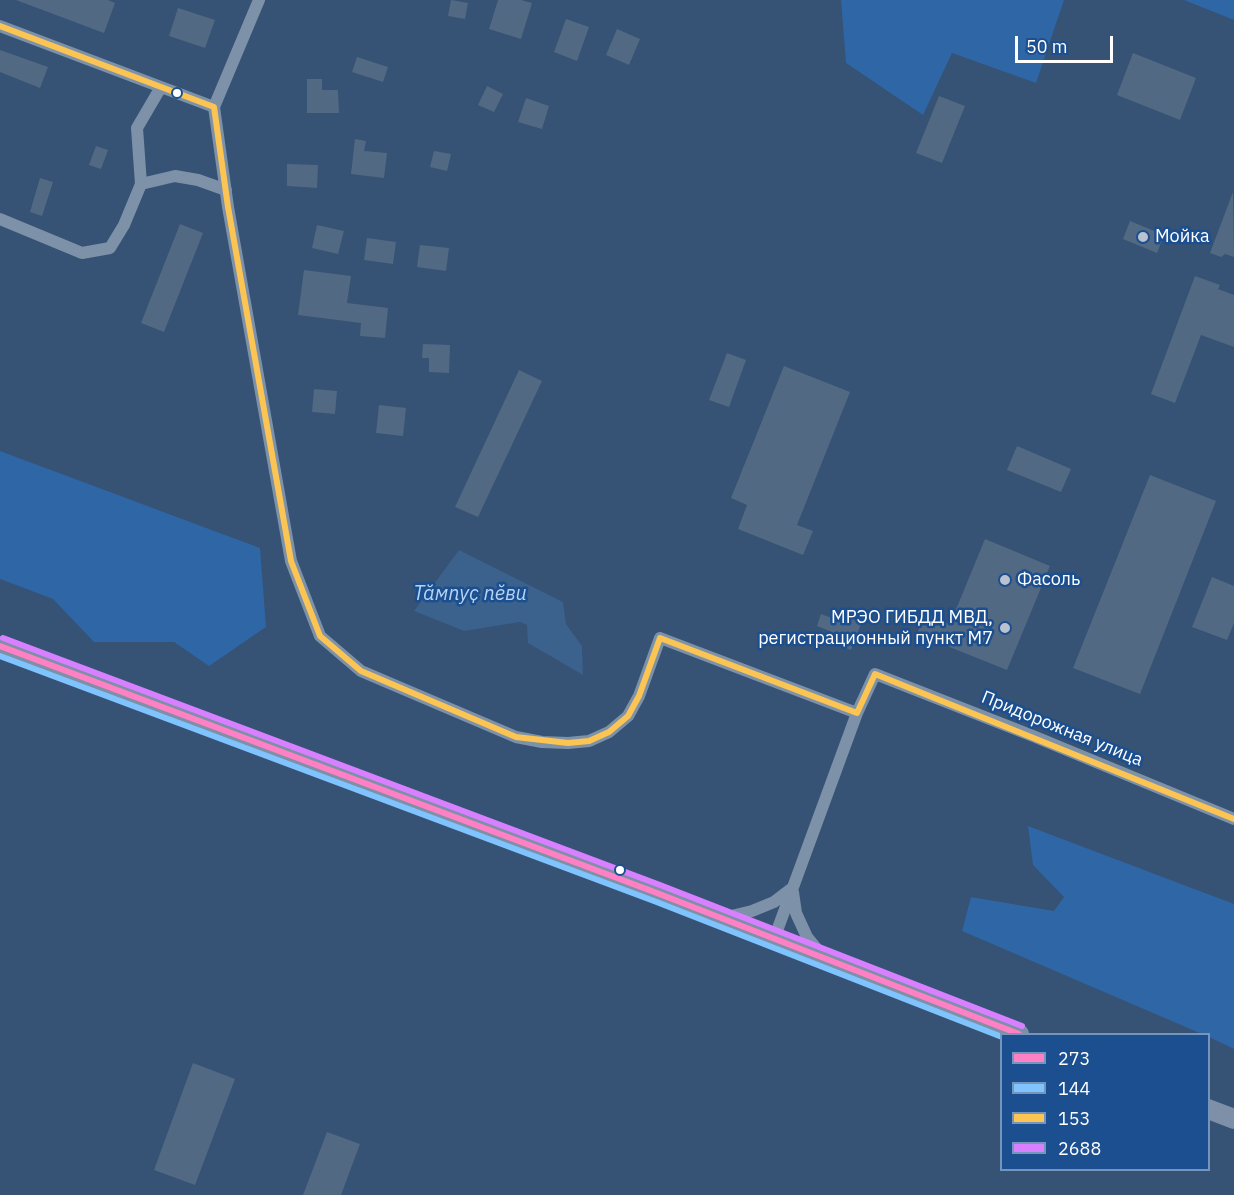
<!DOCTYPE html>
<html>
<head>
<meta charset="utf-8">
<style>
  body { margin:0 }
  #map { position:relative; width:1234px; height:1195px; overflow:hidden; background:#365274; font-family:"IBM Plex Sans",sans-serif }
  canvas { display:block }
  .legend { position:absolute; left:1000px; top:1033px; width:210px; height:138px; box-sizing:border-box; background:#1b4f8f; border:2px solid #7695bc; margin:0; padding:8px 10px; list-style:none; font-size:18px; color:#fff }
  .legend li { display:flex; align-items:center; gap:12px; height:30px }
  .legend b { width:30px; border:2px solid #7695bc }
  .scale { position:absolute; left:1015px; top:36px; width:98px; height:27px; box-sizing:border-box; border:3px solid #fff; border-top:0; padding-left:8px; font-size:18px; line-height:21px; white-space:nowrap; color:#fff; -webkit-text-stroke:4px #1b4f8f; paint-order:stroke }
</style>
</head>
<body>
<div id="map">
<canvas width="1234" height="1195"></canvas>
<ul class="legend">
<li><b style="height:8px;background:#ff80c5"></b>273</li>
<li><b style="height:8px;background:#80c4ff"></b>144</li>
<li><b style="height:8px;background:#fcc553"></b>153</li>
<li><b style="height:8px;background:#d880ff"></b>2688</li>
</ul>
<div class="scale">50 m</div>
</div>
<script>
const c = document.querySelector('canvas').getContext('2d');
c.lineJoin = 'round';
function fillPath(path, color) {
  c.fillStyle = color;
  c.fill(path, 'evenodd');
}
function shape(rows) {
  const path = new Path2D();
  for (const r of rows) {
    path.moveTo(r[0], r[1]);
    for (let i = 2; i < r.length; i += 2) path.lineTo(r[i], r[i + 1]);
  }
  return path;
}
function trace(path, color, width, dash) {
  c.strokeStyle = color;
  c.lineWidth = width;
  c.lineCap = dash ? 'butt' : 'round';
  c.setLineDash(dash || []);
  c.stroke(path);
}
function label(font, color, halo, rows, align = 'center') {
  c.font = font + ' "IBM Plex Sans",sans-serif';
  c.lineWidth = 5;
  c.setLineDash([]);
  c.textBaseline = 'middle';
  c.strokeStyle = halo;
  c.fillStyle = color;
  for (const [text, x, y, turn = 0] of rows) {
    c.save();
    c.translate(x, y);
    c.rotate((+turn || 0) * Math.PI / 180);
    c.textAlign = isNaN(turn) ? turn : align;
    if (halo) c.strokeText(text, 0, 0);
    c.fillText(text, 0, 0);
    c.restore();
  }
}
fillPath(shape([
  [841,0,1064,0,1036,83,952,53,923,115,846,63],
  [1184,0,1234,0,1234,20],
  [0,451,260,548,266,627,209,666,174,642,94,642,53,599,0,579],
  [1028,826,1234,904,1234,1049,1209,1037,1208,1034,1202,1034,962,931,971,897,1054,911,1064,897,1033,865]
]), '#2f66a5');
fillPath(shape([
  [459,550,563,602,566,624,582,646,583,675,528,643,527,625,520,622,464,631,414,611]
]), '#3b618d');
fillPath(shape([
  [16,0,108,0,115,3,104,33],
  [451,0,468,3,465,19,448,16],
  [498,0,521,0,532,3,521,39,489,29],
  [178,8,215,20,205,48,169,36],
  [566,19,589,27,577,61,554,52],
  [617,29,640,39,629,65,606,55],
  [0,50,48,67,40,88,0,72],
  [1133,53,1196,78,1180,120,1117,95],
  [357,57,388,67,383,82,352,72],
  [307,79,322,79,322,90,338,90,339,113,307,113],
  [487,86,503,94,494,112,478,105],
  [939,96,965,106,942,163,916,153],
  [526,98,549,106,542,129,518,122],
  [355,139,366,141,364,151,387,153,384,178,351,174],
  [96,146,108,150,101,169,89,165],
  [434,151,451,154,447,171,430,167],
  [287,164,318,165,317,188,287,186],
  [40,178,53,182,42,216,30,212],
  [1233,192,1234,257,1225,254,1221,257,1210,253],
  [1130,221,1164,235,1157,253,1123,239],
  [180,224,203,233,164,332,141,323],
  [317,225,344,231,338,254,312,248],
  [367,238,396,242,393,264,364,260],
  [420,245,449,248,446,271,417,267],
  [304,270,351,276,347,303,388,308,385,338,360,336,361,323,298,315],
  [1195,276,1220,285,1218,289,1234,295,1234,347,1201,335,1175,403,1151,394],
  [423,344,450,345,449,373,429,372,429,358,422,358],
  [727,353,746,360,729,407,709,400],
  [784,366,850,392,797,525,813,531,803,555,738,529,747,505,731,498],
  [519,370,542,381,478,517,455,507],
  [314,389,337,391,335,414,312,412],
  [379,405,406,408,403,436,376,433],
  [1017,446,1071,469,1061,492,1007,470],
  [1150,475,1216,501,1140,694,1073,668],
  [985,539,1050,566,1007,670,917,634,925,614,950,624],
  [1212,577,1234,586,1234,623,1227,640,1192,627],
  [850,610,864,616,851,650,835,644,839,635,817,626,821,614,845,623],
  [193,1063,235,1079,195,1185,154,1170],
  [327,1132,360,1144,341,1195,303,1195]
]), '#526984');
trace(shape([
  [0,26,214,107],
  [214,107,228,207,291,561,320,636,361,671,516,737,542,742,568,743,589,741,609,732,628,716,639,696,660,638,857,713],
  [214,107,259,0],
  [141,184,175,176,198,180,226,190],
  [0,219,82,253,110,248,124,225,141,184,137,128,161,87],
  [793,892,796,913,807,937,821,954],
  [723,918,752,911,774,902,791,889],
  [774,939,857,713,875,674,1033,736,1234,819]
]), '#7d92a8', 12);
trace(shape([
  [0,646,657,893,1019,1034],
  [1208,1109,1234,1119]
]), '#7e90a7', 20);
trace(shape([
  [0,646,657,893,1019,1034]
]), '#ff80c5', 6);
trace(shape([
  [0,656,654,901,1002,1037]
]), '#80c4ff', 6);
trace(shape([
  [0,26,214,107,228,207,291,561,320,636,361,671,516,737,568,743,589,741,609,732,628,716,639,696,660,638,857,713,875,674,1234,819]
]), '#fcc553', 6);
trace(shape([
  [3,638,660,885,1022,1026]
]), '#d880ff', 6);
for (const [x, y, r, color] of [
  [177,93,5,"#fff"],
  [1143,237,6,"#b9c2ce"],
  [1005,580,6,"#b9c2ce"],
  [1005,628,6,"#b9c2ce"],
  [620,870,5,"#fff"]
]) {
  const dot = new Path2D();
  dot.arc(x, y, r, 0, 2 * Math.PI);
  c.fillStyle = color;
  c.fill(dot);
  trace(dot, '#1b4f8f', 2);
}
label('18px', '#fff', '#1b4f8f', [
  ["Мойка",1155,237],
  ["Фасоль",1017,580],
  ["МРЭО ГИБДД МВД,",993,618,"right"],
  ["регистрационный пункт М7",993,639,"right"]
], 'left');
label('18px', '#fff', '#1b4f8f', [
  ["Придорожная улица",1062,729,22]
]);
label('italic 20px', '#b5d3f5', '#1b4f8f', [
  ["Тӑмпуҫ пӗви",470,594]
]);
</script>
</body>
</html>
